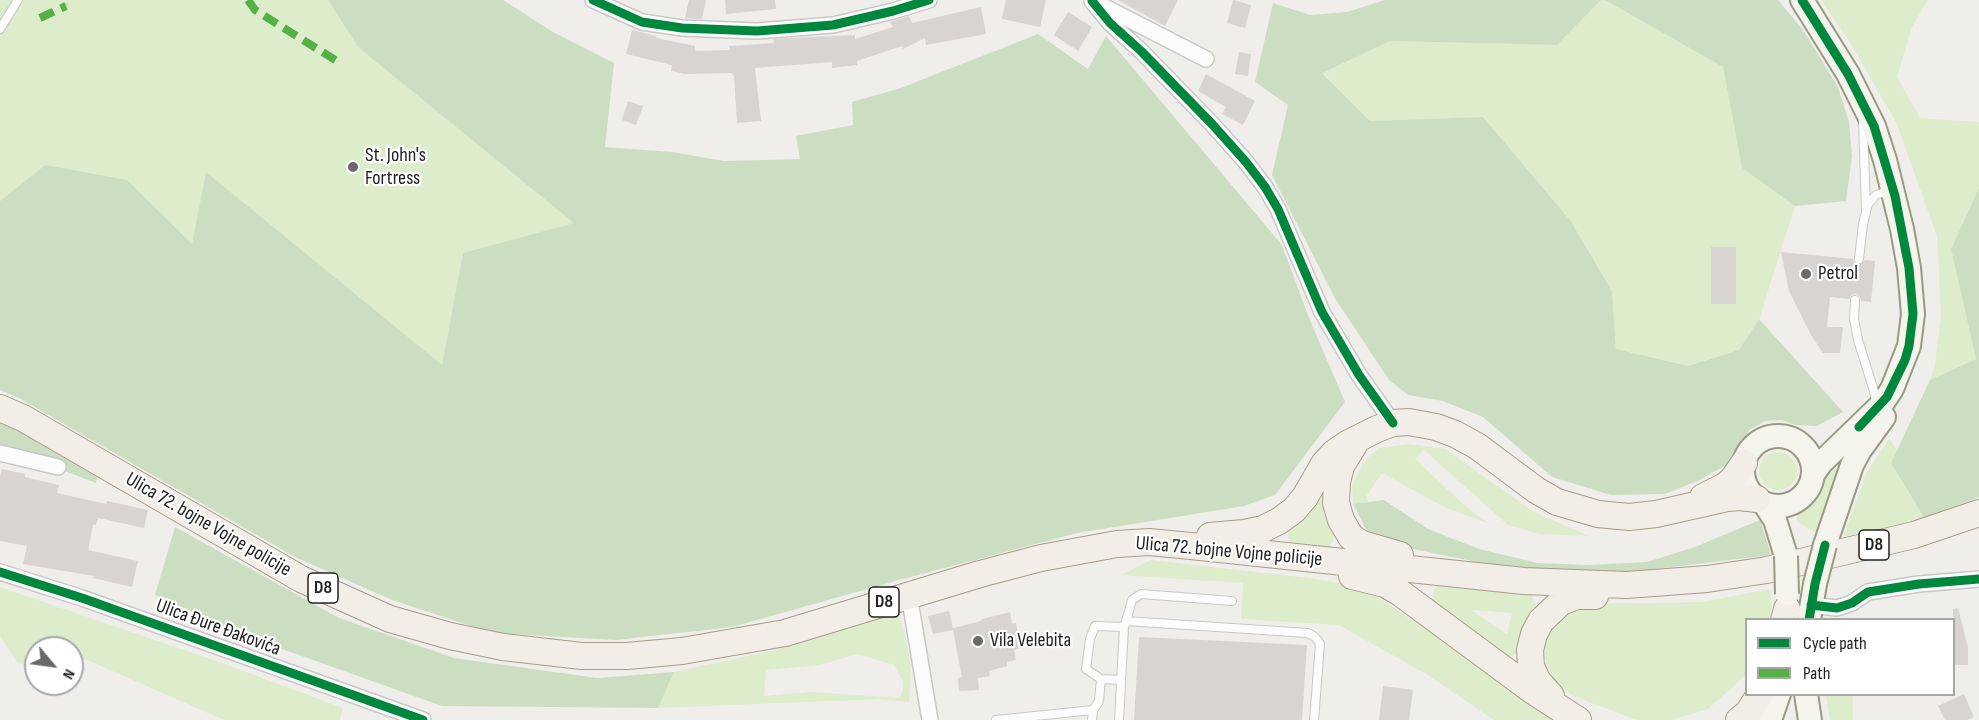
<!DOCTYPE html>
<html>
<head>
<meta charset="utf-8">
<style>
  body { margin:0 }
  #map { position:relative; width:1979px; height:720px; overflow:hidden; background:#f0eeeb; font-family:"Sofia Sans Condensed",sans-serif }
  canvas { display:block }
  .legend { position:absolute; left:1745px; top:618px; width:210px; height:78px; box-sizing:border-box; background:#fff; border:2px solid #a7a7a7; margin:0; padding:8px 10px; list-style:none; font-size:18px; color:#222 }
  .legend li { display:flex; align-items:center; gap:12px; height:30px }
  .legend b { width:30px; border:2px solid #a7a7a7 }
  .north { position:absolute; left:24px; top:636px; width:60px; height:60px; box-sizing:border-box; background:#fff; border:2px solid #a7a7a7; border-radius:50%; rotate:119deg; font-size:16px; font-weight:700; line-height:24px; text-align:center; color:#222 }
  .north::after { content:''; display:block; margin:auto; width:21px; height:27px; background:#6a6968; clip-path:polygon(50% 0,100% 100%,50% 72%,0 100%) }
</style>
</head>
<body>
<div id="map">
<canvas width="1979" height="720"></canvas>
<ul class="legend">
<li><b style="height:8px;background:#00873e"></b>Cycle path</li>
<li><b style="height:8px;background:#55b145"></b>Path</li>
</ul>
<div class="north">N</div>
</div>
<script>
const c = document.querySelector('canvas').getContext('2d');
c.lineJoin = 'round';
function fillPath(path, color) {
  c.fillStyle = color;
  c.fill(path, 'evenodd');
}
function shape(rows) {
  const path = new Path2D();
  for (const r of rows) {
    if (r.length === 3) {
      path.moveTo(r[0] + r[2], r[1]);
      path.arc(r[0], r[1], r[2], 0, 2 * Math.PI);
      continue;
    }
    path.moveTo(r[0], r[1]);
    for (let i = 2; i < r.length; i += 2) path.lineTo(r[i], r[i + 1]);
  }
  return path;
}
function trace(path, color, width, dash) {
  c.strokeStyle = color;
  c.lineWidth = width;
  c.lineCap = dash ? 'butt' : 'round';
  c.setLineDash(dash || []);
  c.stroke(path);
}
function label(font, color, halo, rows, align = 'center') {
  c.font = font + ' "Sofia Sans Condensed",sans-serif';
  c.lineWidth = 4.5;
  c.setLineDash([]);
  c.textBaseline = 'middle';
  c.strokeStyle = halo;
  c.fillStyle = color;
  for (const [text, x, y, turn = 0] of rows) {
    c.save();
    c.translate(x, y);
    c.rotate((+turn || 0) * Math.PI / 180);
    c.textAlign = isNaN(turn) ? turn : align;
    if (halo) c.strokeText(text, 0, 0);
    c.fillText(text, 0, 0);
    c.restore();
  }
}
fillPath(shape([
  [0,0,328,0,358,47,575,223,463,253,442,366,206,173,192,244,45,165,0,201],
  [1601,0,1605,0,1723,67,1742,168,1795,206,1759,319,1739,350,1688,366,1616,349,1612,291,1570,220,1483,117,1370,121,1322,72,1390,41,1557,45],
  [1821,0,1928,0,1912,27,1897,77,1920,118,1979,122,1979,188,1951,249,1976,359,1930,380,1935,364,1941,315,1937,236,1896,122,1849,41],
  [1889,439,1897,450,1891,463,1925,519,1843,537,1867,472],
  [1409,444,1445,449,1534,512,1589,536,1540,534,1508,525,1424,450,1415,459,1464,505,1488,523,1446,508,1382,473,1367,495,1368,502,1353,504,1352,486,1364,461,1379,448],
  [1778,471,19],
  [1828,466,1842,472,1821,536,1796,521,1798,514,1817,487,1820,477],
  [1313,495,1328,504,1337,530,1330,546,1289,542,1287,523],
  [1151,560,1317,579,1344,584,1375,595,1495,676,1554,720,1494,720,1426,674,1339,625,1241,619,1243,583,1121,575],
  [1436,586,1532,595,1537,610,1522,651,1508,658,1430,602],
  [1473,610,1512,613,1507,634,1472,611],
  [0,587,219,662,343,708,340,720,224,720,78,656,72,670,72,648,36,648,36,670,17,662,0,636],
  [1769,589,1772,603,1769,619,1746,620,1746,675,1708,709,1671,720,1637,720,1573,696,1553,679,1546,663,1544,643,1553,626,1572,610,1599,604,1703,602],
  [893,615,900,618,906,640,911,667,909,702,879,699,658,708,674,672,775,650],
  [857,654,894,665,903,682,903,689,900,698,812,692,764,696,766,670,820,665],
  [1826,695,1853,695,1853,720,1830,720]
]), '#ddeccb');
fillPath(shape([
  [328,0,503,0,553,32,614,63,605,147,672,152,724,161,800,159,796,136,853,125,852,102,901,88,1038,34,1088,69,1106,36,1282,245,1309,318,1345,402,1275,495,1244,506,1077,533,903,579,732,627,616,640,493,633,392,600,295,557,19,398,0,390,0,201,45,165,127,180,192,244,206,172,442,365,463,253,574,223,358,47],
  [1385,0,1601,0,1557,45,1390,41,1322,73,1370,121,1483,117,1570,220,1612,291,1616,349,1688,366,1739,350,1759,319,1843,412,1817,426,1796,425,1782,420,1765,421,1749,430,1728,464,1700,480,1665,494,1611,495,1552,477,1483,417,1443,401,1408,395,1389,380,1336,300,1272,175,1288,105,1255,82,1273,3,1310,15,1347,12],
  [1605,0,1778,0,1803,30,1838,87,1849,122,1852,156,1846,201,1795,206,1742,168,1723,67],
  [1979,188,1979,497,1925,519,1891,463,1930,380,1976,359,1951,249],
  [0,420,41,441,98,475,96,483,30,458,0,450],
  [1384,500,1428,529,1479,549,1538,563,1589,565,1647,562,1695,547,1760,520,1771,555,1597,576,1506,568,1413,549,1368,533,1353,504],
  [175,527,339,618,454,658,597,678,674,672,658,708,442,706,243,635,155,595]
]), '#cbdec1');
fillPath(shape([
  [689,0,706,0,702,19,685,18],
  [725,0,775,0,776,9,726,14],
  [1006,0,1046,0,1040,27,1002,19],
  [1118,0,1178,0,1165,26],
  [1233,0,1251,5,1245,28,1227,23],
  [981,7,986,34,926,45,925,38,903,49,902,46,857,61,857,65,832,68,832,62,755,68,761,121,737,123,734,75,732,75,732,73,685,74,671,71,672,65,626,54,632,30,656,36,656,38,695,46,695,51,730,50,729,46,774,43,773,39,855,35,855,39,893,27,890,22,909,16,912,23],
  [1068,12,1092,27,1078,51,1054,35],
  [1239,52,1251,54,1248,76,1235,74],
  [1206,74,1255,101,1243,125,1222,114,1226,107,1198,91],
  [628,101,643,106,636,125,622,120],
  [1711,247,1736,247,1736,304,1711,304],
  [1781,252,1853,259,1855,263,1859,265,1865,260,1875,261,1871,302,1861,301,1860,297,1856,294,1852,295,1849,299,1830,297,1827,327,1843,327,1840,353,1823,353,1811,335,1789,291],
  [2,469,25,474,25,477,59,485,57,493,106,504,107,501,148,510,144,528,98,518,96,525,93,525,88,550,138,561,132,587,93,578,94,576,23,564,27,546,0,541,0,477],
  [1958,608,1968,647,1968,665,1953,665,1953,609],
  [949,611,953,628,981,621,982,619,1010,612,1012,624,1016,623,1021,648,1014,650,1016,660,1007,662,1007,666,989,671,990,676,978,678,979,690,959,691,958,678,962,677,953,630,933,634,928,616],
  [1139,637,1307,645,1302,720,1134,720],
  [1383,686,1413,690,1409,720,1379,720],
  [1964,694,1974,717,1967,720,1945,720,1938,706]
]), '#d7d4d2');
const lane = shape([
  [0,29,18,0],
  [1863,122,1866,211],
  [1859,259,1863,224,1868,204,1876,195,1882,193,1891,194],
  [1855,300,1854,319,1858,340,1874,391,1876,403],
  [1126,621,1132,600,1141,594,1232,601],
  [1101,679,1086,669,1090,639,1095,626,1124,627],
  [996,720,1093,710,1099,701,1101,679,1121,680],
  [1092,720,1093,710],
  [1119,720,1124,627,1126,621,1308,633,1315,637,1320,644,1314,720]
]);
const street = shape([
  [593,0,642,22,682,28,757,31,833,25,893,11,929,0],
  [1092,1,1110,23,1141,51,1212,124,1246,162,1265,187,1278,209,1322,312,1359,375,1393,423],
  [1099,4,1206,59],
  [0,453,58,467],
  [0,572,82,598,423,720],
  [909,595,930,720],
  [1811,605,1837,608,1852,603,1868,592,1919,584,1979,579]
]);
const secondary = shape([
  [1802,0,1848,74,1874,126,1885,160,1902,229,1909,268,1913,314,1909,346,1892,389,1882,404,1821,463,1814,473],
  [1778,471,35],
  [1764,503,1775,520,1786,556],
  [1825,545,1852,465,1860,450,1884,417],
  [1809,620,1815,584],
  [1806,694,1810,720],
  [1770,720,1779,694]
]);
const primary = shape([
  [0,408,23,418,301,579,390,619,450,636,503,647,582,656,627,656,682,651,785,633,980,574,1041,558,1117,544,1149,542,1191,546,1524,581,1627,585,1707,579,1767,570,1914,535,1979,513],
  [1354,445,1341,466,1337,482,1336,503,1341,520,1351,537,1362,544,1400,555],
  [1703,497,1725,486,1733,479,1744,463],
  [1210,536,1244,533,1263,529,1279,521,1294,510,1305,497,1324,464,1334,453,1347,444,1377,429,1393,423,1409,422,1436,427,1455,434,1477,446,1536,490,1557,502,1598,514,1629,517,1656,514,1727,498,1739,497,1757,499],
  [1352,576,1385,584,1399,592,1533,691,1578,720],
  [1784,620,1787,609],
  [1551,696,1537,680,1531,666,1530,650,1534,634,1541,621,1561,602,1577,596,1595,596],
  [1739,720,1748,713,1760,694]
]);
trace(lane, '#c9c8c7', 10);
trace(street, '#c9c8c7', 18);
trace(secondary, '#999a82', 26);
trace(primary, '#a79c86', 28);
trace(shape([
  [66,6,67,0]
]), '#dccecd', 3, [3, 3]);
trace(lane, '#fdfcfc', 8);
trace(street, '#fdfcfc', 15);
trace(secondary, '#f4f4ed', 22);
trace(primary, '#f3ede7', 26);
const secondaryBridge = shape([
  [1786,556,1787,594],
  [1815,584,1825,545]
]);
trace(secondaryBridge, '#999a82', 26, []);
trace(secondaryBridge, '#f4f4ed', 22);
trace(shape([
  [248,0,255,10,340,63],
  [40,18,66,6]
]), '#55b145', 8, [15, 8]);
trace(shape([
  [593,0,642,22,682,28,757,31,833,25,893,11,929,0],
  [1802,0,1848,74,1874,126,1895,196,1909,268,1913,314,1909,346,1905,360,1887,397,1859,427],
  [1092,1,1110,23,1141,51,1212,124,1246,162,1265,187,1278,209,1322,312,1359,375,1393,423],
  [0,572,82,598,423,720],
  [1811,605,1837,608,1852,603,1868,592,1919,584,1979,579],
  [1809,620,1815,584,1825,545]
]), '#00873e', 9);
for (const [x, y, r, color] of [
  [353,167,6,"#6a6968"],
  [1806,274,6,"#6a6968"],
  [978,641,6,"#6a6968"]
]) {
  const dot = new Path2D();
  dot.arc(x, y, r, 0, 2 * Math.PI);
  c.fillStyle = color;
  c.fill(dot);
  trace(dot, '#fff', 2);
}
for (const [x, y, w] of [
  [1874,545,30],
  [323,588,30],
  [884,602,30]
]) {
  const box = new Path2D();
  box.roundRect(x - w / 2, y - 15, w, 30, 4.5);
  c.fillStyle = '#fff';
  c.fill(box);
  trace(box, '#222', 1.5);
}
label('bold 18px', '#222', null, [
  ["D8",1874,545],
  ["D8",323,588],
  ["D8",884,602]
]);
label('20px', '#222', '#fff', [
  ["St. John's",365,156],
  ["Fortress",365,179],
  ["Petrol",1818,274],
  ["Vila Velebita",990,641]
], 'left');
label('20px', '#222', '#fff', [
  ["Ulica 72. bojne Vojne policije",208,525,30],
  ["Ulica 72. bojne Vojne policije",1229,552,5],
  ["Ulica Đure Đakovića",218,628,20]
]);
</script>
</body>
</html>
